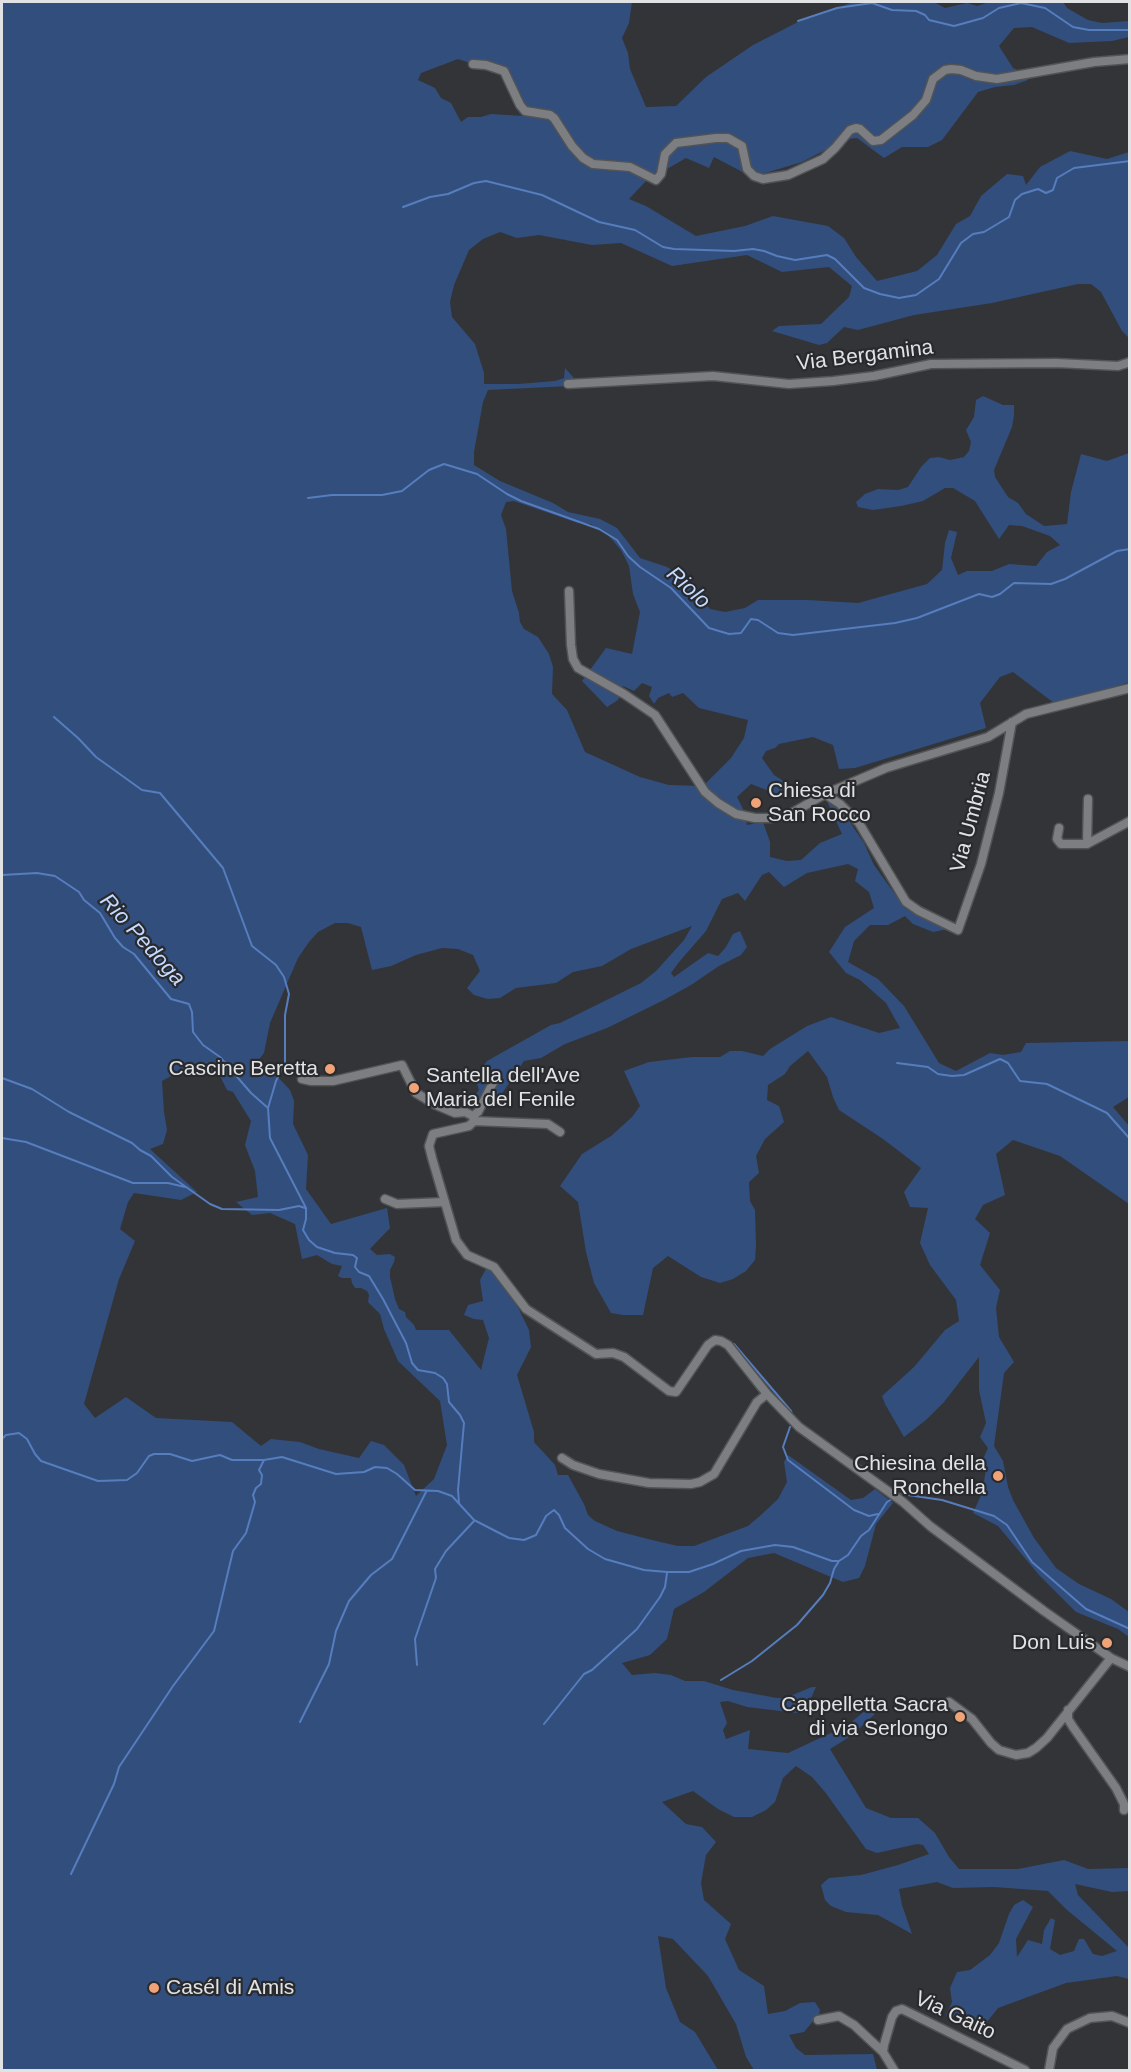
<!DOCTYPE html>
<html>
<head>
<meta charset="utf-8">
<style>
  body { margin:0 }
  #map { position:relative; width:1131px; height:2072px; overflow:hidden; background:#333437; font-family:Arial,sans-serif }
  canvas { display:block }
  .frame { position:absolute; inset:0; border:3px solid #e1e2e4; pointer-events:none }
</style>
</head>
<body>
<div id="map">
<canvas width="1131" height="2072"></canvas>
<div class="frame"></div>
</div>
<script>
const c = document.querySelector('canvas').getContext('2d');
c.lineJoin = 'round';
function fillPath(path, color) {
  c.fillStyle = color;
  c.fill(path, 'evenodd');
}
function shape(rows) {
  const path = new Path2D();
  for (const r of rows) {
    path.moveTo(r[0], r[1]);
    for (let i = 2; i < r.length; i += 2) path.lineTo(r[i], r[i + 1]);
  }
  return path;
}
function trace(path, color, width, dash) {
  c.strokeStyle = color;
  c.lineWidth = width;
  c.lineCap = dash ? 'butt' : 'round';
  c.setLineDash(dash || []);
  c.stroke(path);
}
function label(font, color, halo, rows, align = 'center') {
  c.font = font + ' Arial,sans-serif';
  c.lineWidth = 4.5;
  c.setLineDash([]);
  c.textBaseline = 'middle';
  c.strokeStyle = halo;
  c.fillStyle = color;
  for (const [text, x, y, turn = 0] of rows) {
    c.save();
    c.translate(x, y);
    c.rotate((+turn || 0) * Math.PI / 180);
    c.textAlign = isNaN(turn) ? turn : align;
    if (halo) c.strokeText(text, 0, 0);
    c.fillText(text, 0, 0);
    c.restore();
  }
}
fillPath(shape([
  [2,2,632,2,629,23,622,38,628,53,630,69,646,107,676,106,706,77,753,45,798,22,853,2,934,2,945,8,967,3,977,6,989,2,1063,2,1067,8,1088,20,1102,23,1129,21,1129,37,1112,41,1069,43,1032,27,1014,28,999,46,1013,68,1026,74,1028,80,1014,85,995,87,978,92,942,140,928,147,902,147,884,158,857,138,847,139,802,162,752,177,714,157,709,168,686,158,646,181,629,199,646,206,696,236,745,226,773,216,828,226,844,238,856,257,877,281,917,271,937,255,956,224,970,216,981,196,1007,174,1023,176,1026,185,1040,167,1070,151,1107,159,1129,152,1129,338,1122,331,1101,292,1091,284,1078,284,992,303,914,315,858,330,844,327,827,343,819,345,772,331,779,326,821,324,849,297,852,286,829,267,782,272,747,255,672,266,621,243,592,245,539,235,517,238,500,232,483,239,469,250,454,285,450,302,452,317,475,344,484,373,484,384,518,384,555,381,564,378,565,368,574,378,570,386,488,390,483,402,474,452,474,465,500,481,553,503,568,512,600,519,617,528,640,558,667,567,680,575,710,609,725,612,745,608,758,600,808,600,858,603,927,584,942,570,945,543,949,530,957,532,951,558,958,575,967,571,992,571,1009,564,1036,566,1047,552,1060,545,1050,536,1022,526,1009,525,999,539,975,501,953,488,945,488,923,501,901,506,873,510,858,507,856,502,865,494,878,489,898,490,908,487,921,467,930,458,939,457,950,460,964,457,969,451,971,442,966,430,974,417,976,400,983,396,1003,405,1014,405,1014,415,1012,427,994,470,995,477,1008,497,1018,503,1026,514,1044,526,1067,524,1071,492,1081,454,1107,461,1129,453,1129,682,1100,692,1054,703,1013,672,1000,677,980,703,986,728,855,768,839,769,833,745,813,737,779,744,775,748,766,751,762,758,774,775,785,782,789,789,782,796,751,784,737,797,745,813,747,825,763,822,770,842,770,857,787,861,801,860,820,843,842,834,826,799,841,809,864,843,874,865,905,908,933,923,948,929,933,932,913,924,905,916,888,925,870,925,854,941,848,962,878,979,904,1006,939,1063,956,1071,990,1053,1003,1055,1021,1052,1026,1043,1129,1041,1129,1097,1113,1107,1129,1126,1129,1204,1060,1156,1013,1140,996,1154,1005,1195,983,1205,975,1219,990,1233,980,1265,1000,1290,996,1308,999,1337,1014,1362,1004,1373,994,1446,1003,1461,1008,1487,1013,1500,1034,1538,1056,1568,1079,1584,1111,1599,1129,1612,1129,1637,1118,1629,1076,1612,1039,1575,998,1526,973,1513,982,1493,986,1469,983,1459,988,1448,980,1437,986,1423,979,1390,979,1357,944,1402,926,1420,904,1437,885,1404,882,1396,914,1367,945,1330,959,1321,956,1300,930,1265,920,1243,928,1208,910,1207,904,1192,921,1168,883,1139,839,1110,833,1097,827,1077,808,1051,790,1066,785,1074,768,1085,767,1100,779,1106,784,1122,765,1139,756,1156,759,1173,749,1182,750,1201,755,1210,756,1246,755,1260,746,1271,733,1279,720,1283,701,1277,668,1256,653,1268,643,1315,623,1315,611,1313,594,1283,586,1252,578,1202,560,1186,582,1154,611,1136,632,1117,640,1106,624,1071,649,1062,692,1057,720,1057,730,1051,742,1051,763,1056,770,1049,807,1026,831,1017,879,1033,900,1028,886,1003,860,980,846,973,829,952,845,927,874,908,869,892,855,881,858,869,848,864,807,873,784,887,769,872,762,875,745,901,738,893,722,899,706,931,679,962,671,973,674,977,708,953,718,956,726,947,733,934,740,931,747,947,741,955,719,966,691,985,664,1000,607,1028,565,1044,541,1058,524,1061,501,1095,483,1109,468,1104,479,1090,475,1078,487,1061,551,1025,560,1023,641,983,656,971,684,940,692,926,631,949,602,966,573,972,556,983,516,988,500,998,488,999,474,995,467,988,480,971,473,955,458,949,442,948,416,955,391,966,372,970,361,927,348,923,335,923,318,932,309,942,298,958,270,1023,264,1053,257,1062,262,1072,274,1073,290,1090,294,1101,293,1124,308,1155,306,1189,331,1224,387,1208,390,1228,370,1249,377,1255,390,1254,395,1257,394,1262,390,1270,390,1277,395,1299,399,1309,405,1312,406,1317,414,1325,416,1330,449,1330,481,1370,489,1338,483,1320,474,1319,464,1315,468,1305,483,1301,480,1280,487,1267,509,1289,529,1330,531,1347,517,1375,534,1432,534,1442,555,1465,558,1475,568,1475,584,1504,588,1515,595,1521,617,1531,656,1541,678,1546,694,1546,748,1526,761,1515,778,1499,787,1482,784,1462,788,1455,851,1500,863,1498,875,1489,893,1503,876,1524,865,1566,859,1578,843,1582,774,1553,748,1558,704,1592,674,1609,667,1639,650,1655,622,1663,632,1675,655,1673,671,1675,685,1681,704,1681,733,1690,777,1698,785,1698,812,1687,816,1687,806,1709,797,1713,747,1707,728,1701,720,1702,727,1723,723,1730,726,1739,750,1730,748,1749,788,1753,848,1725,867,1709,875,1714,851,1736,830,1749,866,1808,891,1818,918,1818,935,1833,949,1857,959,1869,1018,1869,1064,1860,1088,1869,1129,1868,1129,1891,1112,1892,1075,1884,1078,1895,1129,1948,1129,1979,1117,1976,1066,1983,998,2008,983,2027,963,2026,946,2015,952,2002,950,1988,957,1972,970,1970,990,1955,999,1943,1009,1914,1014,1905,1023,1900,1033,1907,1016,1939,1017,1957,1028,1940,1042,1944,1044,1930,1051,1918,1055,1920,1050,1949,1060,1955,1074,1951,1079,1939,1084,1939,1093,1954,1102,1956,1117,1951,1067,1910,1048,1891,994,1887,953,1888,937,1882,899,1889,902,1905,912,1934,878,1915,846,1912,831,1906,825,1900,821,1885,829,1878,861,1875,898,1865,929,1854,923,1845,917,1844,877,1853,866,1849,825,1792,812,1777,796,1766,783,1778,775,1802,766,1810,752,1817,734,1817,718,1809,693,1791,662,1802,686,1824,702,1827,716,1842,706,1855,701,1883,704,1900,731,1924,725,1939,739,1970,764,1986,768,2014,785,2011,800,2003,815,2002,820,2010,819,2014,804,2032,789,2035,796,2048,805,2055,873,2054,877,2070,754,2070,746,2057,736,2024,708,1976,673,1939,658,1936,666,1988,680,2022,695,2032,718,2070,2,2070],
  [458,59,476,65,507,69,520,95,523,116,491,114,481,117,468,117,461,122,451,103,441,98,435,88,418,80,421,73],
  [514,501,578,523,591,524,608,535,621,550,629,566,633,594,640,612,632,654,606,648,582,681,607,707,618,700,623,686,634,691,642,683,652,687,649,696,654,704,658,698,669,693,672,697,683,693,699,708,748,720,744,738,731,758,703,786,669,785,640,777,585,752,567,710,552,694,553,667,549,654,538,637,524,629,520,622,519,613,512,591,506,529,501,515,506,502],
  [200,1064,206,1071,218,1072,227,1090,233,1092,251,1121,245,1145,255,1171,258,1197,236,1202,252,1215,270,1213,295,1224,302,1259,317,1255,332,1264,342,1266,338,1276,342,1278,351,1278,352,1283,355,1288,361,1288,367,1291,369,1295,368,1302,380,1314,384,1329,398,1361,440,1401,447,1445,434,1479,416,1496,404,1465,384,1445,371,1441,359,1458,319,1449,300,1442,271,1439,261,1446,232,1422,156,1418,126,1397,95,1418,84,1404,119,1279,135,1241,120,1229,128,1202,134,1193,181,1200,197,1192,150,1149,163,1144,167,1130,164,1112,162,1081,191,1065]
]), '#324e7d');
trace(shape([
  [798,21,837,8,872,3,892,10,916,11,925,15,929,20,954,26,983,18,999,8,1021,3,1045,8,1073,27,1089,30,1130,30],
  [403,207,430,197,448,194,474,183,486,181,542,195,599,222,635,230,663,247,674,249,734,251,753,249,764,251,777,256,795,260,827,255,835,259,864,288,880,294,899,298,916,295,939,279,961,243,973,234,984,232,1009,217,1015,200,1022,194,1038,189,1046,193,1053,190,1057,178,1074,168,1130,161],
  [308,498,332,495,382,495,402,491,429,470,444,464,477,474,507,494,521,501,599,529,617,540,628,556,640,567,671,588,709,628,729,634,741,633,751,619,758,620,778,633,793,635,895,623,917,618,979,594,992,597,1000,594,1014,583,1051,584,1065,579,1117,551,1130,549],
  [54,717,78,738,96,757,142,790,160,793,223,868,252,946,276,965,284,977,289,994,285,1015,285,1063,276,1081,268,1108],
  [2,875,37,873,55,876,79,892,84,900,100,913,115,938,123,947,134,954,171,999,189,1004,192,1012,193,1032,203,1045,220,1057,251,1093,268,1108,270,1138,306,1208,306,1219,303,1230,309,1240,317,1247,335,1253,353,1255,357,1258,355,1267,359,1272,369,1276,383,1299,406,1343,412,1363,418,1370,435,1373,443,1378,447,1384,449,1402,460,1415,464,1423,458,1490,459,1503],
  [897,1063,928,1067,938,1074,952,1076,964,1075,1000,1059,1008,1063,1020,1081,1047,1084,1107,1113,1130,1139],
  [2,1078,32,1089,69,1112,132,1143,140,1150,151,1156,172,1177,210,1204,222,1209,279,1210,299,1206,305,1208],
  [2,1138,26,1142,133,1183,168,1183,185,1187],
  [734,1344,791,1411,793,1418],
  [790,1427,783,1447,788,1460,854,1510,869,1516,878,1514],
  [2,1439,6,1435,19,1433,27,1439,35,1454,41,1461,98,1481,127,1480,137,1473,149,1456,154,1454,170,1454,192,1461,220,1455,232,1460,264,1460,282,1457,336,1474,364,1472,375,1467,387,1468,397,1474,415,1490,438,1491,452,1496,474,1520,509,1538,524,1540,536,1535,546,1516,554,1510,559,1515,565,1528,588,1549,605,1559,644,1570,667,1572,689,1572,713,1564,741,1551,775,1545,793,1547,832,1561,839,1561,848,1555,861,1536,869,1530,887,1502,892,1499],
  [897,1496,901,1494,942,1500,994,1516,1007,1525,1032,1562,1086,1609,1130,1629],
  [417,1665,415,1639,436,1578,435,1569,446,1551,474,1521],
  [721,1680,752,1661,797,1625,823,1595,830,1583,834,1569,839,1561],
  [300,1722,329,1664,336,1631,349,1601,371,1575,392,1559,426,1492],
  [544,1724,584,1674,592,1670,637,1629,660,1597,665,1587,667,1573],
  [71,1874,114,1784,119,1767,173,1686,214,1631,233,1551,246,1533,255,1502,253,1495,256,1488,261,1484,262,1475,259,1470,264,1460]
]), '#567dbe', 2);
const street = shape([
  [473,64,486,65,504,71,520,105,525,111,550,115,554,118,572,146,583,158,593,164,630,167,656,180,661,174,665,154,676,143,716,138,728,138,742,146,747,169,754,176,763,179,788,175,823,159,835,148,850,130,856,128,860,129,873,141,881,140,913,115,926,100,933,79,945,70,951,69,961,70,976,76,997,79,1094,62,1130,59],
  [568,384,713,376,789,384,833,381,874,376,931,364,1056,363,1118,366,1130,362],
  [569,591,571,645,573,659,578,668,624,694,655,715,705,792,718,803,736,814,755,818,771,818,790,814,825,794,840,804,859,823,906,902,919,911,958,930,981,864,999,793,1012,722],
  [825,794,886,768,988,737,1026,714,1130,688],
  [1059,828,1057,839,1061,844,1087,844,1130,821],
  [1087,844,1088,799],
  [302,1079,311,1081,333,1081,402,1065,416,1093,436,1105,455,1113,465,1112,473,1116,474,1121,469,1126,433,1134,429,1146,432,1158,456,1240,467,1255,494,1267,526,1309,596,1354,613,1353,624,1357,669,1391,676,1392,708,1345,715,1340,721,1341,728,1345,767,1394,799,1427,903,1502,930,1526,1044,1611,1111,1658,1130,1667],
  [473,1116,478,1112,497,1075],
  [474,1121,548,1124,560,1132],
  [385,1199,397,1204,445,1202],
  [562,1458,573,1465,599,1474,649,1483,691,1484,700,1482,714,1474,757,1402,767,1394],
  [949,1702,972,1719,991,1743,999,1750,1016,1755,1028,1753,1036,1748,1047,1738,1111,1658],
  [1068,1710,1068,1719,1073,1727,1116,1788,1124,1804,1124,1810],
  [818,2020,839,2016,854,2025,883,2052],
  [894,2070,883,2052,884,2045,892,2017,896,2011,902,2009,1025,2070],
  [1049,2070,1053,2048,1067,2029,1090,2018,1112,2016,1130,2023]
]);
trace(street, '#525355', 11);
trace(street, '#7c7e81', 8);
for (const [x, y, r, color] of [
  [756,803,6,"#efa377"],
  [330,1069,6,"#efa377"],
  [414,1088,6,"#efa377"],
  [998,1476,6,"#efa377"],
  [1107,1643,6,"#efa377"],
  [960,1717,6,"#efa377"],
  [154,1988,6,"#efa377"]
]) {
  const dot = new Path2D();
  dot.arc(x, y, r, 0, 2 * Math.PI);
  c.fillStyle = color;
  c.fill(dot);
  trace(dot, '#292a2d', 2);
}
label('21px', '#e1e2e4', '#292a2d', [
  ["Via Bergamina",865,356,-7],
  ["Via Umbria",971,822,-75],
  ["Via Gaito",955,2016,25]
]);
label('21px', '#e1e2e4', '#292a2d', [
  ["Chiesa di",768,791,"left"],
  ["San Rocco",768,815,"left"],
  ["Cascine Beretta",318,1069],
  ["Santella dell'Ave",426,1076,"left"],
  ["Maria del Fenile",426,1100,"left"],
  ["Chiesina della",986,1464],
  ["Ronchella",986,1488],
  ["Don Luis",1095,1643],
  ["Cappelletta Sacra",948,1705],
  ["di via Serlongo",948,1729],
  ["Casél di Amis",166,1988,"left"]
], 'right');
label('italic 22px', '#c4dafe', '#292a2d', [
  ["Riolo",688,588,43],
  ["Rio Pedoga",142,940,48]
]);
</script>
</body>
</html>
